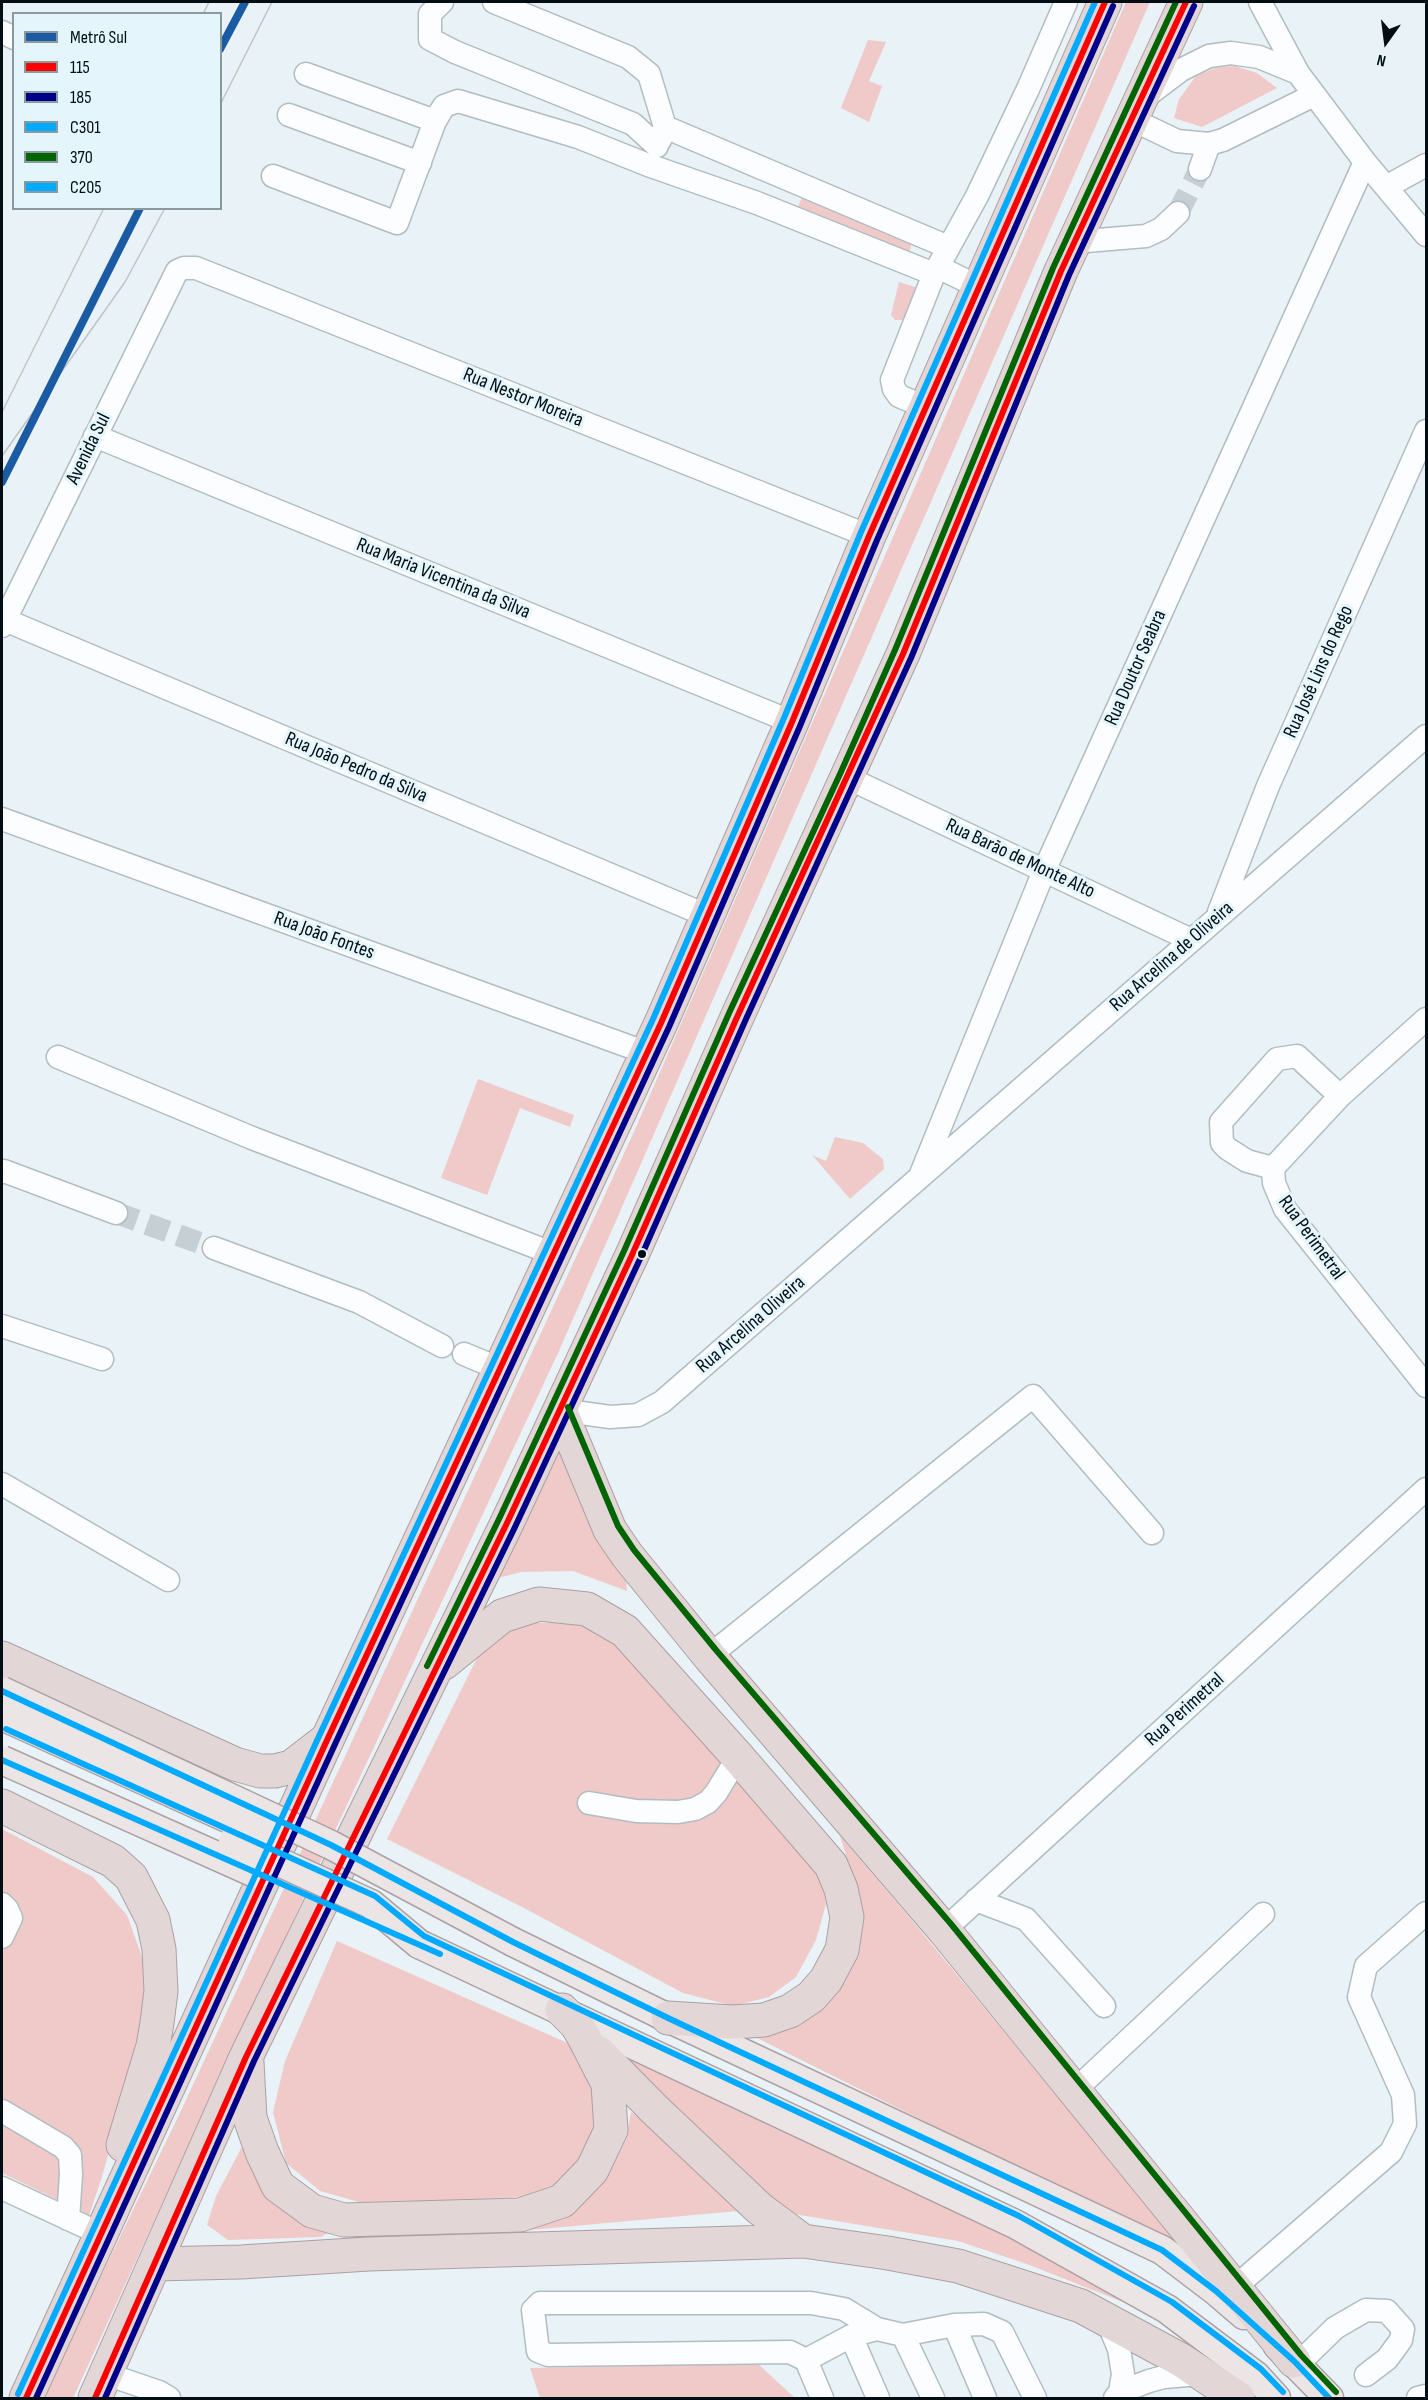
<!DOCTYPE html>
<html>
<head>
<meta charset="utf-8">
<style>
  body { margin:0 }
  #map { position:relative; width:1428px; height:2400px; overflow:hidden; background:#e9f2f6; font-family:"Sofia Sans Condensed",sans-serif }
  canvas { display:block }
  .frame { position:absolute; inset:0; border:3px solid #020e13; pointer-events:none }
  .legend { position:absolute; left:12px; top:12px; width:210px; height:198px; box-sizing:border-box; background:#e4f5fb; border:2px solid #8a999e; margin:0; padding:8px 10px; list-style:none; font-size:18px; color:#020e13 }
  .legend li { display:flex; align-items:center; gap:12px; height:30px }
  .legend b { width:30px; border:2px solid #8a999e }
  .north { position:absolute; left:1356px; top:12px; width:60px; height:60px; -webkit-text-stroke:4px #e4f5fb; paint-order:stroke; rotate:194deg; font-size:16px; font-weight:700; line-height:24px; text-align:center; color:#020e13 }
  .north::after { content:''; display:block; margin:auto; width:21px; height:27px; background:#020e13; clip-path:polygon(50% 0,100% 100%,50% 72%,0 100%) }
</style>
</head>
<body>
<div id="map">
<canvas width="1428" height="2400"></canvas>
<div class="frame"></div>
<ul class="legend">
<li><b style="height:8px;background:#1a5ba3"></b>Metrô Sul</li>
<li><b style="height:8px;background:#f00"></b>115</li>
<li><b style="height:8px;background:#00008b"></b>185</li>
<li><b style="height:8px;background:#0af"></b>C301</li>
<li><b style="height:8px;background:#006400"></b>370</li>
<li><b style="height:8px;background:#0af"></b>C205</li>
</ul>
<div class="north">N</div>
</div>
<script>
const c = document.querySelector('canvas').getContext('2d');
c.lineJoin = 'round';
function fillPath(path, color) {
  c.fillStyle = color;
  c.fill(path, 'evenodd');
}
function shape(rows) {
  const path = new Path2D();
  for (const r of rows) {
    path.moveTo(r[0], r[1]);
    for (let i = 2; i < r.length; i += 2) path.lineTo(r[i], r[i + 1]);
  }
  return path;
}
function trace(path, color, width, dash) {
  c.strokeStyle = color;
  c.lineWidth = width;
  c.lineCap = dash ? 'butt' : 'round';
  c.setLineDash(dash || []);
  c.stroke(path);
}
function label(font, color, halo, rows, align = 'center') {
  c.font = font + ' "Sofia Sans Condensed",sans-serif';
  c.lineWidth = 6;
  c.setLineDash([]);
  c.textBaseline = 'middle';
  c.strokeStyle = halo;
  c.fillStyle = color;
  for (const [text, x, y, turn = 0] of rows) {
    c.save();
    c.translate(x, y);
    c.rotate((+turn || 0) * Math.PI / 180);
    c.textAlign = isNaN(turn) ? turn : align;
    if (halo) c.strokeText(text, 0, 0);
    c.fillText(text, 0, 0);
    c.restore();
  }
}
fillPath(shape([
  [1126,2,1150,2,558,1353,233,2049,73,2398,42,2398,179,2115,633,1134],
  [868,40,886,42,869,81,882,86,869,122,841,108],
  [1235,66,1257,73,1277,88,1202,127,1174,118,1179,99,1196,76,1218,67],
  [805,190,912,240,909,255,798,207],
  [899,282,921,289,917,320,895,320,891,315],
  [478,1079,574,1115,570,1127,520,1108,487,1195,441,1178],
  [835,1137,863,1143,883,1159,884,1169,850,1199,812,1155,826,1161],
  [559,1426,626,1575,627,1591,573,1571,521,1572,487,1581],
  [532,1623,577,1623,624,1648,821,1869,826,1904,816,1940,796,1977,769,1997,733,2006,683,1993,524,1908,387,1839,477,1658,497,1637],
  [2,1829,93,1877,127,1915,146,1968,144,2028,101,2180,89,2215,2,2173],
  [840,1836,909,1917,1185,2251,745,2032,820,2003,856,1887],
  [337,1941,572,2045,592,2080,599,2117,583,2166,540,2196,366,2204,320,2191,286,2163,273,2112,285,2061],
  [607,2042,1012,2233,1123,2302,1027,2264,958,2241,794,2214,737,2171],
  [631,2112,760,2209,475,2235,546,2221,581,2205,609,2174,626,2140],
  [246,2139,336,2228,321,2237,228,2240,207,2225,216,2196],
  [758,2364,795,2398,540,2398,530,2368]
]), '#f0c9c9');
trace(shape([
  [1178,213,1200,169],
  [116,1213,214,1248]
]), '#c6d0d4', 22, [22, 11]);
const minor = shape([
  [442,2,430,14,430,39,455,52,633,124,657,146],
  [494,2,628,57,649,74,665,127,660,140],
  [1260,2,1298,73,1365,162,1426,235],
  [2,32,14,38],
  [306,74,435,121],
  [1144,98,1181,70,1209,56,1231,53,1259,57,1298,73],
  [289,115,420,163],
  [1131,119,1177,141,1209,144,1223,140,1314,95],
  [665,127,948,247],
  [1200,169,1209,144],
  [273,176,397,223,435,121,444,106,458,101,578,137,648,165,757,203,934,274],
  [1386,187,1426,165],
  [1074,242,1146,236,1161,229,1178,213],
  [938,267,979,287],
  [925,407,899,396,894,389,892,380,934,274,977,196,1028,89,1066,2],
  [95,436,792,722],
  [5,620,708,916],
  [2,626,177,271,184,268,196,268,869,536],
  [848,778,1191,940],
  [2,819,647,1053],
  [1219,912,1268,786,1426,431],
  [1426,1019,1340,1096,1273,1168,1274,1183,1285,1209,1426,1386],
  [58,1057,252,1138,554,1254],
  [1273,1168,1247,1161,1228,1149,1222,1143,1221,1122,1277,1059,1297,1056,1340,1096],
  [2,1172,4,1171,116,1213],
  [921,1174,1044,871,1365,162],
  [214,1248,359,1302,442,1346],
  [2,1326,102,1359],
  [464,1354,500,1369],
  [560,1410,610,1417,625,1416,638,1415,662,1402,1426,736],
  [2,1484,168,1580],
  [709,1656,1033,1396,1152,1533],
  [589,1803,636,1811,678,1812,695,1809,708,1802,716,1793,738,1757],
  [976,1900,1026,1919,1104,2006],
  [2,1904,7,1909,11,1918,2,1937],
  [944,1930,1426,1489],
  [1074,2091,1263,1914],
  [2,2111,63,2147,70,2155,71,2175,68,2219],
  [2,2188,101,2234],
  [1234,2288,1391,2152,1405,2124,1403,2095,1359,1997,1366,1966,1426,1913],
  [1106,2318,1119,2349,1123,2374,1120,2392],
  [877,2329,851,2336,878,2398],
  [903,2335,954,2325],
  [806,2360,851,2336],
  [1297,2365,1335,2328,1366,2310,1387,2311,1403,2329,1401,2340,1387,2359,1366,2375],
  [106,2374,159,2392,169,2398],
  [822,2398,806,2360,790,2352,548,2355,538,2351,533,2310,540,2303,811,2303,844,2309,877,2329,903,2335,933,2398],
  [985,2398,954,2325,984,2324,1002,2332,1035,2398],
  [1115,2398,1120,2392,1149,2381,1164,2377,1200,2374],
  [1418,2398,1426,2396]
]);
const major = shape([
  [513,1942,668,2018,1162,2250,1216,2291,1244,2315],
  [419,1944,1015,2224,1167,2309,1256,2376,1276,2398],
  [1278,2346,1329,2398]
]);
const highway = shape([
  [560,1410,610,1530,627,1555,709,1656,944,1930,1294,2361],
  [2,1658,235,1764,260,1771,275,1771,291,1767,326,1740],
  [444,1663,502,1616,539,1604,587,1609,625,1631,738,1757,831,1865,841,1889,847,1917,842,1950,826,1980,811,1997,790,2011,764,2020,732,2022,668,2018],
  [2,1806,113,1861,131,1877,153,1920,159,1949,161,1991,157,2023,153,2046,123,2145],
  [599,2053,655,2110,760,2209,803,2241],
  [247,2062,250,2118,262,2152,278,2186,312,2211,344,2220,520,2215,562,2201,592,2170,611,2130,608,2084,585,2039,577,2025,562,2010],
  [155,2264,241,2262,369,2254,803,2241,888,2253,958,2266,1081,2306,1181,2360,1238,2398],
  [26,2398,328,1738,661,1023,792,722,869,536,1105,2],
  [95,2398,246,2057,507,1523,632,1255,738,1015,903,654,1061,271,1186,2]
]);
trace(minor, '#b1bdc1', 25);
trace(major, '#aba0a3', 31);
trace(highway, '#aba0a3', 35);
trace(minor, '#fcfdfe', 22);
trace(major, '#ece5e6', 28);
trace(highway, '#e3d6d7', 33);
trace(shape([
  [203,14,209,2],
  [220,105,272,2],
  [2,412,104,208],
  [2,456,125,282,165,208]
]), '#c1c4c5', 1.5);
const majorBridge = shape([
  [2,1691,331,1845,513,1942],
  [2,1716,269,1837],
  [2,1760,257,1874],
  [233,1841,371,1904,419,1944]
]);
trace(majorBridge, '#aba0a3', 31, []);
trace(majorBridge, '#ece5e6', 28);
trace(shape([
  [26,2398,328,1738,661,1023,792,722,869,536,1105,2],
  [95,2398,246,2057,507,1523,632,1255,738,1015,903,654,1061,271,1186,2]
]), '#f00', 6);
trace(shape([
  [36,2398,336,1742,669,1027,800,726,877,540,1113,6],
  [105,2398,254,2061,515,1527,640,1259,746,1019,911,658,1069,275,1194,6]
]), '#00008b', 6);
trace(shape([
  [6,1729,375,1896,424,1936,1019,2216,1172,2302,1261,2369,1283,2392],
  [18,2394,320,1734,653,1019,784,718,861,532,1095,2]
]), '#0af', 6);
trace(shape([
  [568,1407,618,1526,634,1550,716,1650,951,1924,1301,2355,1336,2392],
  [427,1666,499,1519,624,1251,730,1011,840,774,895,650,1053,268,1176,2]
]), '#006400', 6);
trace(shape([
  [2,1691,331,1845,513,1942,668,2018,1162,2250,1216,2291,1294,2361,1329,2398],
  [2,1760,440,1954]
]), '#0af', 6);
trace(shape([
  [220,49,245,2],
  [2,482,140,208]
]), '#1a5ba3', 8);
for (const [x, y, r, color] of [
  [642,1254,5,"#020e13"]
]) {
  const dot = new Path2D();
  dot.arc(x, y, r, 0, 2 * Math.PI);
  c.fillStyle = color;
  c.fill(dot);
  trace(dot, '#e4f5fb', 2);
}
label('20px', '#020e13', '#e4f5fb', [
  ["Rua Nestor Moreira",523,398,22],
  ["Avenida Sul",89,449,-64],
  ["Rua Maria Vicentina da Silva",443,579,22],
  ["Rua Doutor Seabra",1136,668,-66],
  ["Rua José Lins do Rego",1319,672,-66],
  ["Rua João Pedro da Silva",356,768,23],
  ["Rua Barão de Monte Alto",1020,859,25],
  ["Rua João Fontes",324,936,20],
  ["Rua Arcelina de Oliveira",1172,957,-41],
  ["Rua Perimetral",1311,1238,54],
  ["Rua Arcelina Oliveira",751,1325,-41],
  ["Rua Perimetral",1185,1710,-42]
]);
</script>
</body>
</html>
